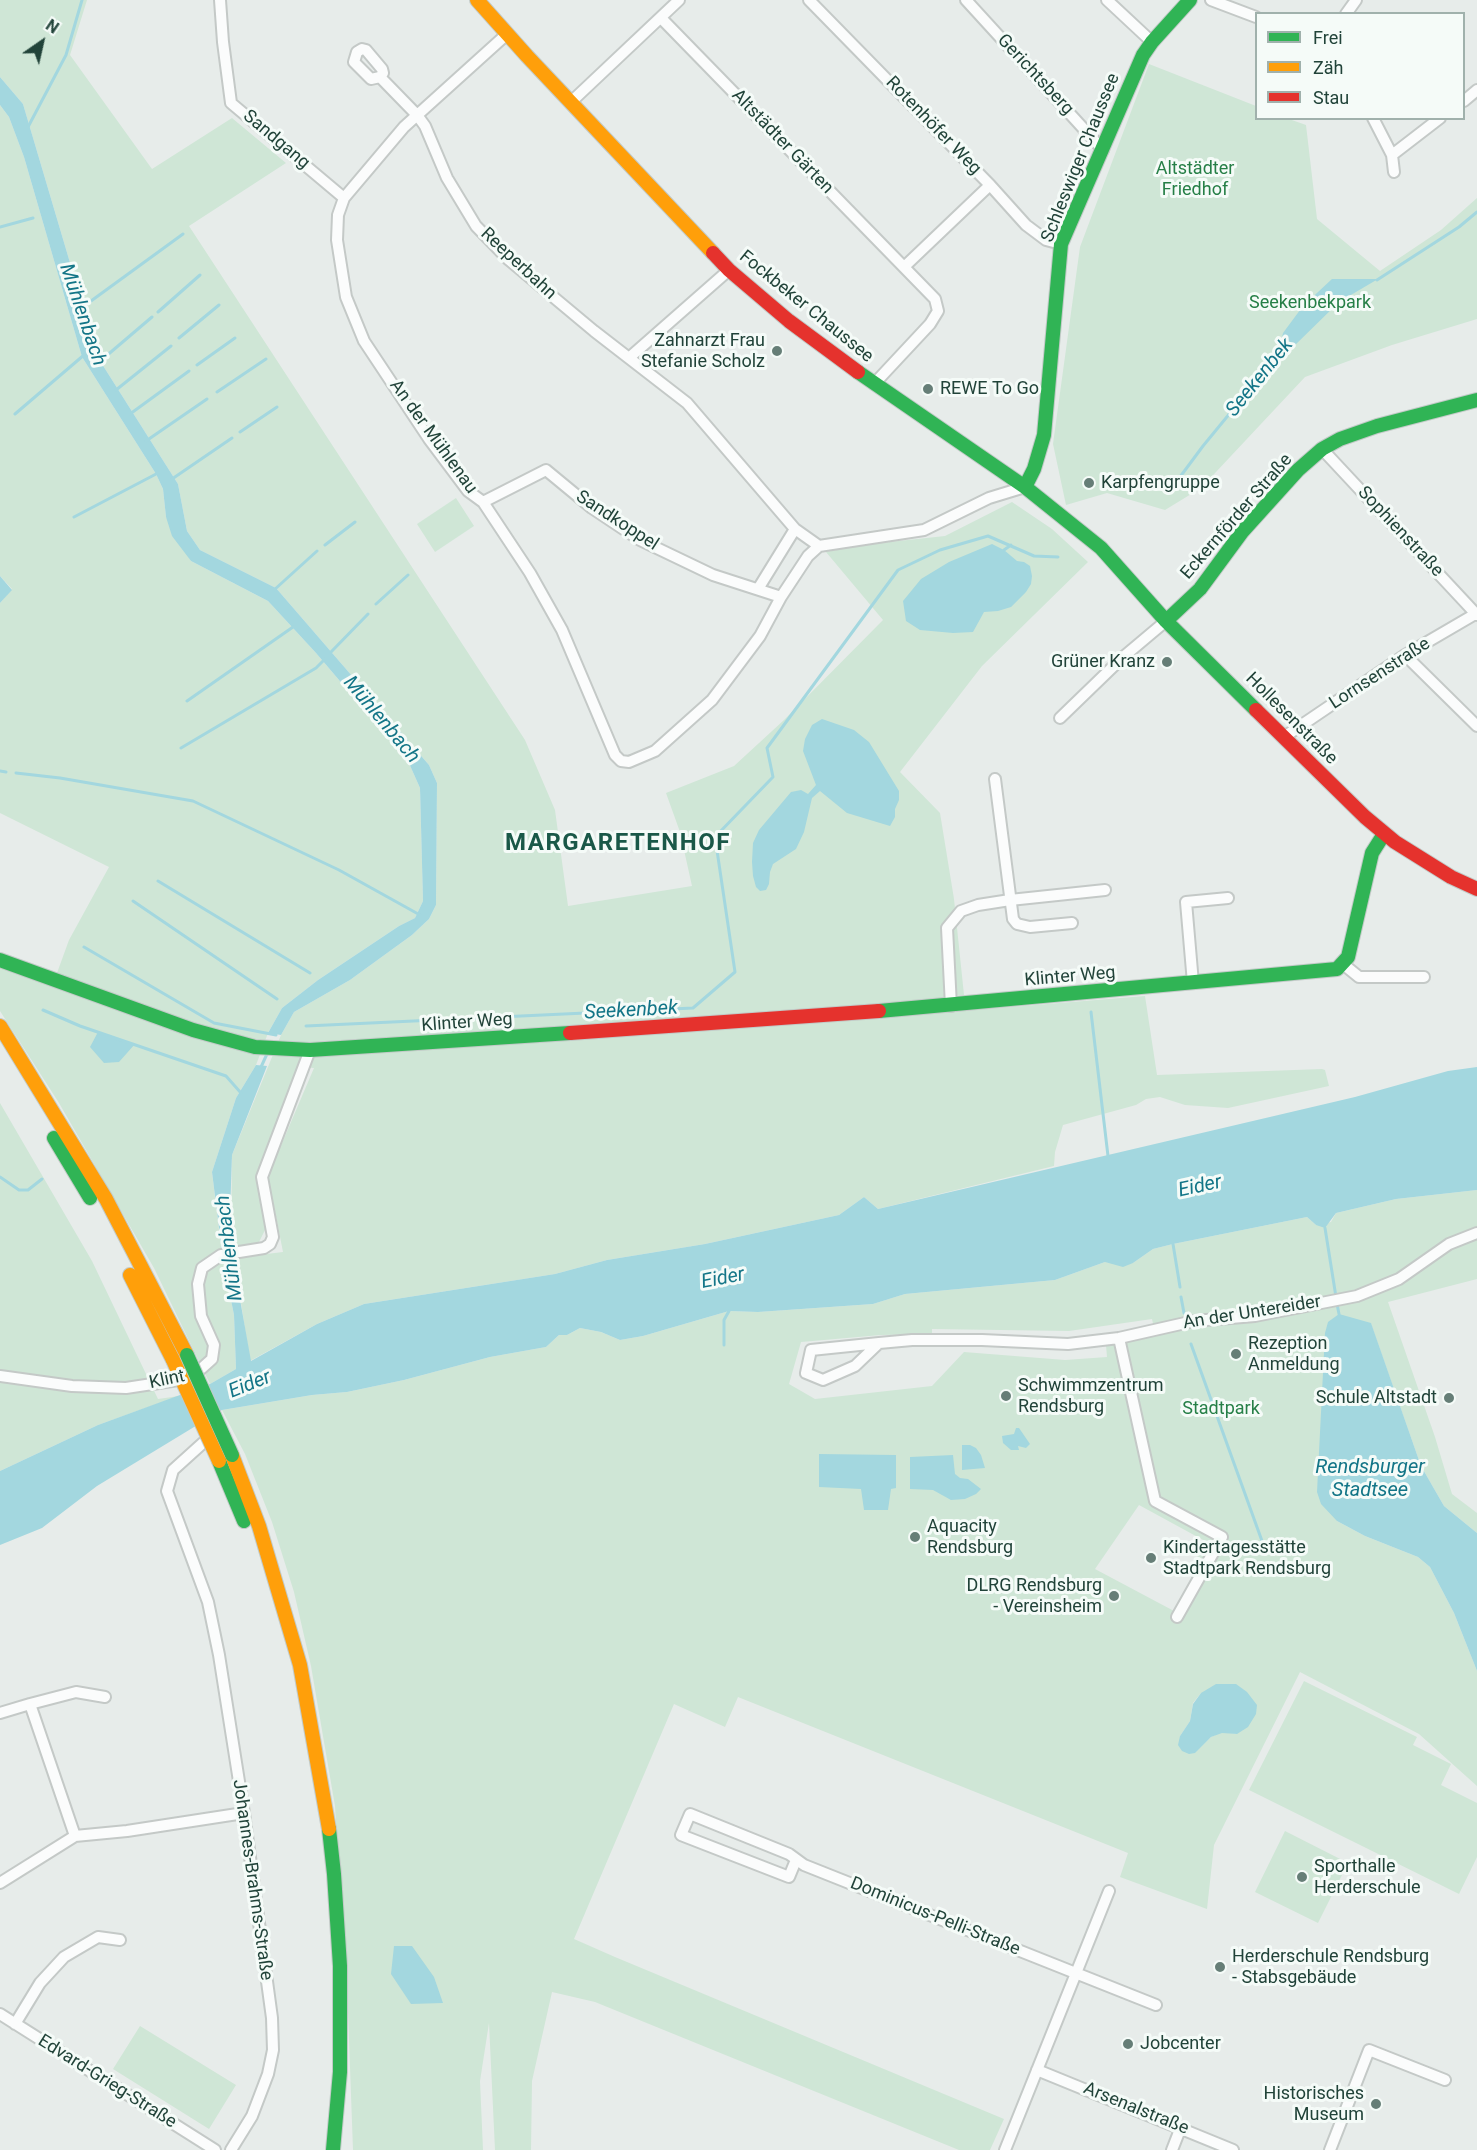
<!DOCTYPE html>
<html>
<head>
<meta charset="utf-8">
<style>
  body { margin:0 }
  #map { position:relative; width:1477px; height:2150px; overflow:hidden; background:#e7ecea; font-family:Roboto,sans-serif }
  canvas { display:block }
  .legend { position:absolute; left:1255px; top:12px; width:210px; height:108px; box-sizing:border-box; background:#f5fbf8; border:2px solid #a0b1ac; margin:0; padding:8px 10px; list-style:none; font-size:18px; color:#214339 }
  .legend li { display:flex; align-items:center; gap:12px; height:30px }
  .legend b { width:30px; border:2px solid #a0b1ac }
  .north { position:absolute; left:12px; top:12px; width:60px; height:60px; -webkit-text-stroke:4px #f5fbf8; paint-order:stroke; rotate:34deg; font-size:16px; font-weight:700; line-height:24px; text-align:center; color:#214339 }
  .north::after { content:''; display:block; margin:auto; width:21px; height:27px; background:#214339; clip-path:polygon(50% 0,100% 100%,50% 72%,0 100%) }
</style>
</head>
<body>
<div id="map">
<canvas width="1477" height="2150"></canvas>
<ul class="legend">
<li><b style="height:8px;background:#30b455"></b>Frei</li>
<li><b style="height:8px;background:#ff9f0a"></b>Zäh</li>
<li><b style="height:8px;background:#e5322d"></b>Stau</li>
</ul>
<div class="north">N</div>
</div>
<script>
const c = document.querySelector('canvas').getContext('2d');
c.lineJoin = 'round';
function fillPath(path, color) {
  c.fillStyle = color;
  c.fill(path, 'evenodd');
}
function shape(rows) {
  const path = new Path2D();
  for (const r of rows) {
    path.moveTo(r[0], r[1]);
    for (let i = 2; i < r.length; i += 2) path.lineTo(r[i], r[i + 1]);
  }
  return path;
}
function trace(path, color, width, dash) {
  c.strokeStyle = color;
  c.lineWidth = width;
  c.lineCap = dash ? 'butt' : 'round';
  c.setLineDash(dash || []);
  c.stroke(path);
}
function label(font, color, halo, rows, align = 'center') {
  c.font = font + ' Roboto,sans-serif';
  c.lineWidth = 6;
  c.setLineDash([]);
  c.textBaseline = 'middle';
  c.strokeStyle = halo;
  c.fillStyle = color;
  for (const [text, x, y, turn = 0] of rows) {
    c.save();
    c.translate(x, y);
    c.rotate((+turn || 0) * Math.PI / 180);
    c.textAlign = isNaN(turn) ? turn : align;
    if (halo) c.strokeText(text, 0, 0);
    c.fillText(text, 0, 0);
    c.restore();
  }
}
fillPath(shape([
  [0,0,87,0,70,55,152,169,232,118,286,163,189,226,525,740,555,810,568,906,692,886,680,832,666,793,734,766,784,720,883,620,826,552,861,545,945,536,1012,502,1052,529,1088,562,982,666,900,772,940,813,954,899,964,995,945,995,950,1012,1145,996,1157,1075,1322,1069,1325,1070,1329,1086,1228,1108,1185,1105,1160,1097,1146,1099,1136,1105,1063,1125,1055,1152,1054,1166,878,1209,864,1197,839,1215,705,1244,607,1260,555,1274,364,1304,317,1324,250,1361,234,1258,283,1252,268,1176,314,1068,299,1067,258,1175,266,1228,259,1242,231,1249,232,1155,281,1035,294,1012,350,980,412,935,429,919,436,905,437,783,429,765,276,588,200,550,187,531,178,484,95,353,92,337,23,104,0,77],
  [1149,64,1256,106,1256,118,1289,119,1306,125,1317,219,1380,271,1441,230,1477,198,1477,319,1392,345,1305,377,1201,488,1165,510,1107,493,1066,505,1053,444,1080,247],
  [0,105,9,117,24,157,82,357,156,474,163,489,166,517,191,561,268,601,316,653,408,761,420,788,423,901,415,918,399,926,318,980,282,1008,268,1033,256,1065,236,1098,212,1172,222,1255,234,1315,236,1369,210,1384,154,1268,59,1103,0,1011,0,952,57,973,69,940,109,867,0,813,0,603,12,589,0,576],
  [456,498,474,526,435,552,417,524],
  [0,1103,92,1261,158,1399,179,1396,98,1425,0,1471],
  [1477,1190,1477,1279,1388,1302,1435,1437,1452,1494,1477,1513,1477,1533,1444,1506,1421,1466,1371,1324,1337,1521,1365,1536,1418,1557,1430,1567,1454,1613,1477,1671,1477,1786,1419,1734,1300,1672,1214,1845,1207,1909,1120,1877,1128,1853,738,1697,725,1727,674,1704,574,1939,615,1957,1004,2119,990,2150,959,2150,595,2002,552,1992,532,2081,531,2150,495,2150,489,2023,480,2081,483,2150,353,2150,348,2012,335,1806,311,1666,294,1592,272,1522,245,1454,222,1410,312,1395,347,1392,404,1380,490,1357,546,1347,559,1335,567,1335,580,1328,601,1332,620,1340,643,1336,729,1311,758,1312,873,1304,905,1294,1055,1280,1105,1262,1133,1263,1153,1249,1173,1244,1307,1217,1316,1225,1331,1222,1336,1213,1396,1199],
  [1152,1319,1155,1333,1106,1345,1107,1357,1065,1360,964,1352,932,1386,815,1399,789,1384,801,1342,881,1335,932,1334,932,1329,1069,1331],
  [1139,1505,1205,1541,1197,1556,1204,1560,1174,1611,1095,1569],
  [1201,1693,1237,1734,1222,1732,1211,1737,1195,1752,1180,1736,1190,1721,1193,1703],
  [1304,1681,1417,1737,1413,1745,1451,1764,1441,1785,1477,1803,1477,1857,1459,1894,1249,1790],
  [1285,1831,1348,1863,1318,1923,1255,1892],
  [140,2026,236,2085,209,2129,113,2069]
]), '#cfe6d6');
fillPath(shape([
  [0,77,23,104,92,337,95,353,178,484,187,531,200,550,276,588,429,765,437,783,436,905,429,919,412,935,350,980,294,1012,281,1035,268,1033,282,1008,318,980,399,926,415,918,423,901,420,788,408,761,316,653,268,601,191,561,172,536,166,517,163,489,156,474,82,357,24,157,9,117,0,105],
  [1332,279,1378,279,1339,302,1292,348,1278,354,1283,333,1303,306],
  [992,544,1004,550,1017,561,1024,562,1030,566,1032,576,1031,584,1026,592,1011,607,998,611,984,612,973,632,953,633,920,630,906,621,903,601,921,579,949,562],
  [0,576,12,590,0,603],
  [822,719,854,730,869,742,899,791,899,800,895,809,895,817,890,826,847,813,820,791,812,798,804,832,796,849,773,864,770,872,769,884,766,890,760,891,756,887,753,876,752,862,753,843,759,830,791,792,801,790,808,794,816,785,803,751,805,739,812,725],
  [98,1032,109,1036,135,1044,119,1062,104,1063,90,1047],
  [256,1065,267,1066,232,1155,230,1214,231,1249,251,1361,317,1324,364,1304,555,1274,607,1260,705,1244,839,1215,864,1197,878,1209,1355,1097,1448,1071,1477,1067,1477,1190,1396,1199,1336,1213,1325,1228,1316,1225,1307,1217,1173,1244,1153,1249,1133,1263,1123,1267,1105,1262,1055,1280,905,1294,873,1304,758,1312,729,1311,643,1336,620,1340,601,1332,580,1328,567,1335,559,1335,546,1347,490,1357,404,1380,347,1392,312,1395,222,1410,97,1486,42,1528,0,1545,0,1471,98,1425,210,1384,236,1369,234,1315,223,1260,212,1172,236,1098],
  [1339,1314,1371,1323,1421,1466,1444,1506,1477,1533,1477,1671,1454,1613,1430,1567,1418,1557,1365,1536,1337,1521,1321,1504,1317,1492,1325,1333,1328,1322],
  [1016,1428,1019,1428,1030,1444,1026,1448,1018,1446,1019,1450,1011,1450,1003,1443,1002,1436,1014,1434],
  [962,1445,970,1445,976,1448,981,1455,985,1468,962,1470],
  [819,1454,896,1455,896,1488,891,1489,888,1510,864,1510,861,1489,819,1487],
  [953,1455,955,1474,960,1478,968,1479,981,1489,976,1494,965,1499,951,1500,933,1490,910,1489,910,1457],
  [1216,1684,1236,1684,1247,1692,1257,1705,1256,1714,1248,1727,1237,1734,1222,1733,1211,1737,1195,1753,1189,1754,1182,1751,1178,1745,1180,1736,1190,1721,1193,1704,1201,1693],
  [394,1946,412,1946,434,1977,443,2003,411,2004,391,1974]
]), '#a3d7df');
trace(shape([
  [28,127,66,55,82,0],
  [0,227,33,218],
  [1377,280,1459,227,1477,212],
  [80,309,183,234],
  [158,312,200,275],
  [179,338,219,305],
  [98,363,152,317],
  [197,365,235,338],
  [116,390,171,346],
  [217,392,266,359],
  [15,414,84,355],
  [130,414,189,371],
  [240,432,277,407],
  [146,441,207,399],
  [172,479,232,438],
  [1174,485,1203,446,1281,351],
  [74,517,158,473],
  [325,545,355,522],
  [1004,550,1011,545],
  [274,590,317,551],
  [376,604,408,575],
  [331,652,368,614],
  [187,701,293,627],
  [181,748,316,668,325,659],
  [0,771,6,772],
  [16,773,60,778,193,801,339,870,420,915],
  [158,881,310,973],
  [133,901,277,999],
  [84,947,214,1023,276,1035],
  [43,1010,80,1026,226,1076,241,1093],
  [1091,1012,1108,1156],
  [306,1026,693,1008,735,972,715,837,773,777,767,748,898,570,940,550,988,536,1034,556,1058,557],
  [261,1067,267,1054],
  [0,1177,19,1190,28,1190,42,1179],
  [1325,1228,1336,1297],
  [1173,1244,1180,1287],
  [1181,1297,1184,1313],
  [1337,1304,1339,1314],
  [1191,1344,1262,1541],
  [724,1345,724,1320,729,1311]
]), '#a3d7df', 3);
const street = shape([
  [220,0,223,42,231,103,344,198],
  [809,0,990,185,1026,225,1046,240,1061,244],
  [966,0,1103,150],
  [1107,0,1152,42],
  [1211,0,1256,17],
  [1346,14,1356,0],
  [661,18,935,299,938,311,930,324,874,384],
  [507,34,404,127,344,198,338,215,337,240,346,297,364,341,429,439,468,491,483,502,530,573,562,630,615,755,621,761,629,762,655,751,712,700,760,636,781,597],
  [362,49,366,50,382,69,383,73,380,77,371,79,354,62,357,52,362,49],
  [380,77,417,115,425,126,447,178,476,226,509,260,594,331,687,403,795,529,819,546],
  [1464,101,1477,90],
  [571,102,679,0],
  [1373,118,1392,155,1440,118],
  [1392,155,1394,172],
  [904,267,990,185],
  [630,357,729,270],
  [1322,449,1477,615],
  [483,502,546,470,592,508,640,540,713,575,781,597,808,556,819,546,924,530,989,498,1025,487],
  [758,589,795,529],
  [1405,655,1477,726],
  [1060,718,1122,658,1166,621],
  [1284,737,1405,655,1477,613],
  [995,779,1013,919,1017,924,1030,927,1072,923],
  [1343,964,1359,977,1424,977],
  [1193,983,1186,902,1228,898],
  [951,1006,947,928,961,911,978,905,1010,900,1105,890],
  [239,1252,264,1248,270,1244,273,1237,262,1177,310,1050],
  [1119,1338,1155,1501,1222,1537,1177,1617],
  [879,1343,855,1366,823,1380,806,1373,811,1350,879,1343,912,1340,982,1340,1068,1344,1119,1338,1194,1321,1255,1316,1357,1296,1399,1279,1449,1244,1477,1233],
  [0,1376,72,1386,126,1388,185,1379,202,1368,212,1359,214,1345,201,1316,198,1284,202,1268,221,1255],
  [214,1439,204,1442,173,1470,167,1491,208,1602,219,1655,244,1813,272,2018,273,2050,268,2074,252,2116,231,2150],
  [30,1704,76,1692,105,1697],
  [0,1713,30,1704,75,1836],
  [796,1860,789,1877,681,1835,690,1814,789,1854,804,1865,1156,2005],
  [0,1883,75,1836,127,1831,244,1813],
  [0,2014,215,2150],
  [15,2024,40,1983,64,1957,98,1937,120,1940],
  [1037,2070,1233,2150],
  [1005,2150,1109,1891],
  [1172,2150,1181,2127],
  [1330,2150,1369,2050,1445,2080]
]);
const fast = shape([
  [858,372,1025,487,1101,548,1166,621,1256,710],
  [1025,487,1034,469,1044,435,1061,244,1143,55,1152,42,1190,0],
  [1166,621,1200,589,1242,532,1298,470,1322,449,1340,439,1377,426,1477,400],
  [0,960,193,1030,255,1047,310,1050,570,1033],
  [879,1011,1337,969,1348,957,1372,853,1384,834],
  [54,1138,90,1198],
  [219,1461,244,1521],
  [329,1829,334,1874,340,1966,340,2072,333,2150]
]);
const slow = shape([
  [477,0,527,56,713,253],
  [0,1026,106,1199,187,1355],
  [130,1275,173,1360],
  [232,1455,259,1526,300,1665,329,1829]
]);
const jam = shape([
  [713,253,729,270,789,321,858,372],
  [1256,710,1365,817,1395,842,1451,877,1477,889],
  [570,1033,879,1011]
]);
trace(street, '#c4c9c7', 14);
trace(fast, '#c2cac7', 16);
trace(slow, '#c2cac7', 16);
trace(jam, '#c2cac7', 16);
trace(street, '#fbfcfc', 10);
trace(fast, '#30b455', 14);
trace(slow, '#ff9f0a', 14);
trace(jam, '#e5322d', 14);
const fastBridge = shape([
  [187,1355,232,1455]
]);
const slowBridge = shape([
  [173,1360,219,1461]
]);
trace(fastBridge, '#c1cbc9', 16, []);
trace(slowBridge, '#c1cbc9', 16, []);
trace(fastBridge, '#30b455', 14);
trace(slowBridge, '#ff9f0a', 14);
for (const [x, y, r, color] of [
  [777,351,6,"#667e77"],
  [928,389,6,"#667e77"],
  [1089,483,6,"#667e77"],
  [1167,662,6,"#667e77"],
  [1236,1354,6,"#667e77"],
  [1006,1396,6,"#667e77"],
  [1449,1398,6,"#667e77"],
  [915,1537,6,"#667e77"],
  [1151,1558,6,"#667e77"],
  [1114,1596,6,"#667e77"],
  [1302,1877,6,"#667e77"],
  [1220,1967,6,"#667e77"],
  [1128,2044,6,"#667e77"],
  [1376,2104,6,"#667e77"]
]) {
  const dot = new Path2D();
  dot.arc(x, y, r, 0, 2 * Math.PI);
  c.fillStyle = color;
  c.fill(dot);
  trace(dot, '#f5fbf8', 2);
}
label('18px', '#214339', '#f5fbf8', [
  ["Gerichtsberg",1035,75,47],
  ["Rotenhöfer Weg",933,126,46],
  ["Sandgang",276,140,40],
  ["Altstädter Gärten",782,142,46],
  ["Schleswiger Chaussee",1081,158,-68],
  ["Reeperbahn",518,264,43],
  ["Fockbeker Chaussee",806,307,39],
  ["An der Mühlenau",433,437,54],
  ["Eckernförder Straße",1237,517,-49],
  ["Sandkoppel",617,521,33],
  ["Sophienstraße",1400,532,47],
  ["Lornsenstraße",1380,674,-33],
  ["Hollesenstraße",1291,719,45],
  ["Klinter Weg",1070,977,-5],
  ["Klinter Weg",467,1023,-4],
  ["An der Untereider",1252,1313,-9],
  ["Klint",167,1380,-12],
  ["Johannes-Brahms-Straße",252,1880,82],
  ["Dominicus-Pelli-Straße",935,1917,22],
  ["Edvard-Grieg-Straße",107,2082,32],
  ["Arsenalstraße",1136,2109,22]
]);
label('18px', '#267f47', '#f5fbf8', [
  ["Altstädter",1195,169],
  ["Friedhof",1195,190],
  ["Seekenbekpark",1310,303],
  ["Stadtpark",1221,1409]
]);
label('18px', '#214339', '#f5fbf8', [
  ["Zahnarzt Frau",765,341,"right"],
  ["Stefanie Scholz",765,362,"right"],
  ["REWE To Go",940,389],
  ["Karpfengruppe",1101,483],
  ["Grüner Kranz",1155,662,"right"],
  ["Rezeption",1248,1344],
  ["Anmeldung",1248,1365],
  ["Schwimmzentrum",1018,1386],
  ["Rendsburg",1018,1407],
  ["Schule Altstadt",1437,1398,"right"],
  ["Aquacity",927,1527],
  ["Rendsburg",927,1548],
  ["Kindertagesstätte",1163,1548],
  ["Stadtpark Rendsburg",1163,1569],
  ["DLRG Rendsburg",1102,1586,"right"],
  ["- Vereinsheim",1102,1607,"right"],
  ["Sporthalle",1314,1867],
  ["Herderschule",1314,1888],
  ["Herderschule Rendsburg",1232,1957],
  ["- Stabsgebäude",1232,1978],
  ["Jobcenter",1140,2044],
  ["Historisches",1364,2094,"right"],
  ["Museum",1364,2115,"right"]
], 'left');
label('italic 20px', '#137587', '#f5fbf8', [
  ["Mühlenbach",82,315,71],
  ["Seekenbek",1260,378,-51],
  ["Mühlenbach",381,720,50],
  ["Seekenbek",631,1011,-3],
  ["Eider",1200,1187,-12],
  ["Mühlenbach",230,1248,-97],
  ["Eider",723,1279,-11],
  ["Eider",250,1385,-22],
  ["Rendsburger",1370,1468],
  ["Stadtsee",1370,1491]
]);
c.letterSpacing = '1.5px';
label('bold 24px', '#1a5848', '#f5fbf8', [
  ["MARGARETENHOF",618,844]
]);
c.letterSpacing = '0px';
</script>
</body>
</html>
